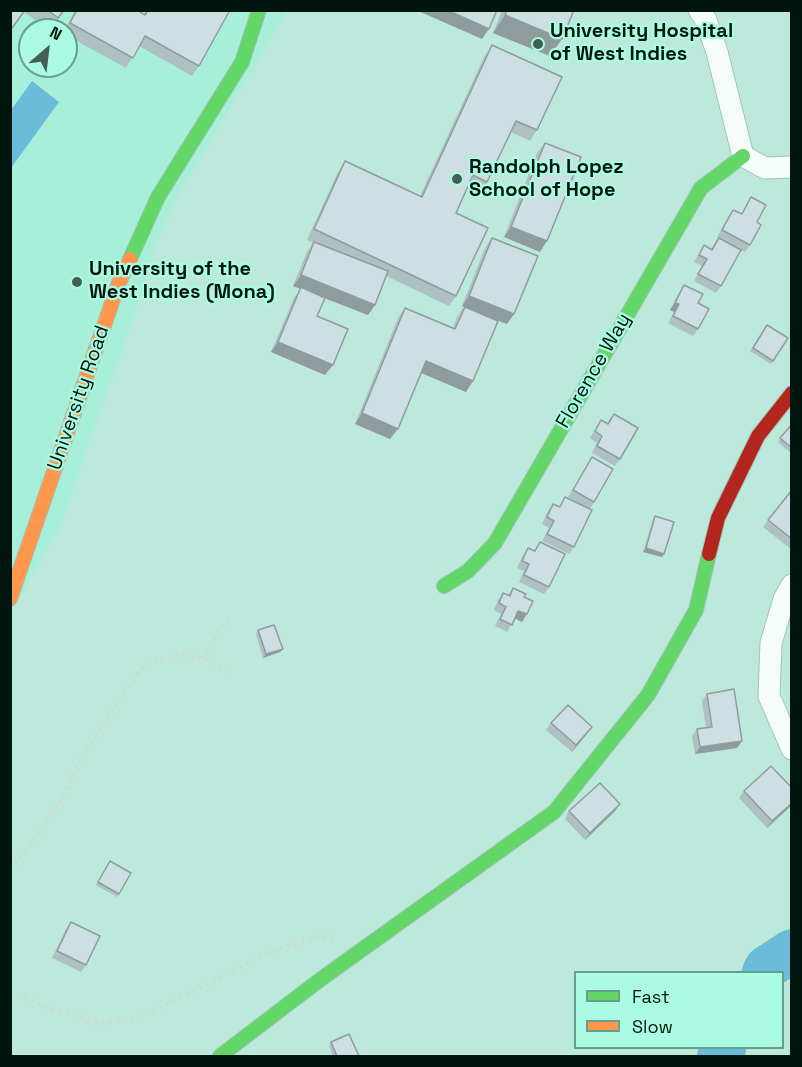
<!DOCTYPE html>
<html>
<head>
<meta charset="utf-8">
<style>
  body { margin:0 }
  #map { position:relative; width:802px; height:1067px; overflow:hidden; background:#bce9db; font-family:"Space Grotesk",sans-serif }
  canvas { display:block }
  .frame { position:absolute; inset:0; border:12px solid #00160f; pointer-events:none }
  .legend { position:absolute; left:574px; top:971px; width:210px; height:78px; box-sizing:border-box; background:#aafbe2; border:2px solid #669f8e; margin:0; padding:8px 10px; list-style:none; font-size:18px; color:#00160f }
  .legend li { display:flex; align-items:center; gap:12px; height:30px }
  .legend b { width:30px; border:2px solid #669f8e }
  .north { position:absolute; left:18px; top:18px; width:60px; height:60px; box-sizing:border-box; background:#aafbe2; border:2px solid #669f8e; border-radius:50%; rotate:28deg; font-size:16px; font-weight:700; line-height:24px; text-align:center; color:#00160f }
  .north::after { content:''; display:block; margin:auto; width:21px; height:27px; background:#426056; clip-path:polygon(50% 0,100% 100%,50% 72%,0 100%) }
</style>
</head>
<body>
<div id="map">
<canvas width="802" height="1067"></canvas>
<div class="frame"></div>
<ul class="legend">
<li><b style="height:8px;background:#63d668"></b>Fast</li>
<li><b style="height:8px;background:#ff974d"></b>Slow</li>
</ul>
<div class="north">N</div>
</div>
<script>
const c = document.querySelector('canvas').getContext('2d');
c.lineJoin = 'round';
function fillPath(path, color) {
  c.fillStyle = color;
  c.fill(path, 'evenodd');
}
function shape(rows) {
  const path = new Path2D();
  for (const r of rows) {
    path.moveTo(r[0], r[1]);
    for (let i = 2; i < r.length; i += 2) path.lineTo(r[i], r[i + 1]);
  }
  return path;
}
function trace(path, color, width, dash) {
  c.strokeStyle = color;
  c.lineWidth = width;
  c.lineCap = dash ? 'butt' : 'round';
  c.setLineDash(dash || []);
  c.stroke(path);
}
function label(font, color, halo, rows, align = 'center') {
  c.font = font + ' "Space Grotesk",sans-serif';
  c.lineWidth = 4.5;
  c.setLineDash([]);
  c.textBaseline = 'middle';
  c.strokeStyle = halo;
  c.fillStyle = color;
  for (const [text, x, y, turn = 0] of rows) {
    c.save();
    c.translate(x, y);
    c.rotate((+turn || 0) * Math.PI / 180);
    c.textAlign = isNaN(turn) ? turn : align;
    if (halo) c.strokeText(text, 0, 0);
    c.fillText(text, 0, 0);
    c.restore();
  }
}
fillPath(shape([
  [11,11,287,11,178,196,156,243,132,321,60,527,11,613],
  [30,30,66,30,66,66,30,66]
]), '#a8efd9');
fillPath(shape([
  [32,81,59,102,11,168,11,110]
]), '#6bbcd8');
trace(shape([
  [764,972,766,968,792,951],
  [719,1056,724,1048]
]), '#6bbcd8', 44);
const street = shape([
  [699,10,706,20,717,52,743,156,765,168,792,167],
  [792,585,784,599,771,643,769,696,792,749]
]);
const fast = shape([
  [130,259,158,197,242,62,259,10],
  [444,586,468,571,495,543,701,188,743,156],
  [220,1056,321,979,554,812,648,695,696,610,709,554]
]);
const slow = shape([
  [10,599,118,285,130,259]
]);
const jam = shape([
  [709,554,718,518,758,436,792,393]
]);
trace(street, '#a0c4b9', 23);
trace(fast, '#a0c4b9', 16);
trace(slow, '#a0c4b9', 16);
trace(jam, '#a0c4b9', 16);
trace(shape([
  [203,659,213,640,231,617],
  [10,869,31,844,62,798,83,755,128,686,143,667,159,659,180,654,203,659,227,671],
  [10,991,51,1009,98,1023,130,1021,178,999,267,953,316,937,333,938]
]), '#cddbd7', 4, [3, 4.5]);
trace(street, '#f5fcfa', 21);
trace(fast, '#63d668', 14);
trace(slow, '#ff974d', 14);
trace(jam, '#b3261e', 14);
fillPath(shape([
  [10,10,65,10,50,30,48,30,24,12],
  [75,10,137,10,144,14,146,10,230,10,199,66,192,76,139,46,126,68,66,35,66,30,65,30],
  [502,10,574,10,562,39,550,56,493,33],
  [492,45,537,130,530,141,511,132,487,182,480,192,468,186,456,213,456,296,449,306,386,276,375,305,368,315,325,298,317,316,325,375,271,352,294,298,301,288,293,286,307,252,313,243,307,240,338,172,345,161,420,196,485,55],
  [545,143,540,252,504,237,537,153],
  [751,197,757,222,750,245,745,252,740,250,721,286,716,293,694,281,702,266,694,262,704,245,711,249,718,238,717,237,728,217,733,210,741,214],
  [492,238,507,324,496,320,466,392,421,373,390,439,355,424,398,318,405,308,453,328,457,317,464,307,462,306,485,248],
  [684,285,698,303,698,329,693,336,668,323,674,312,670,310,679,292],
  [767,325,788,338,771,364,750,351],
  [614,414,620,459,615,466,592,453,597,443,590,438,601,420,608,424],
  [792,424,792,454,778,442],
  [592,457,594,502,590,509,574,547,569,554,542,541,549,528,542,524,548,511,553,504,559,507,565,497,586,507,568,497],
  [792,490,792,550,763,527],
  [655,516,662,557,643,552,653,520],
  [540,542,549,587,544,594,519,582,524,571,517,568,523,555,528,548,534,551],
  [513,588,524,597,522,622,515,618,507,632,495,626,501,614,494,610,498,600,503,593,508,595],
  [258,630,283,649,280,652,263,658,256,634],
  [707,694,742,741,737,748,695,754,692,736,697,729,706,728,702,701],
  [551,723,592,727,572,752,546,730],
  [792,788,792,805,767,828,739,798,744,791],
  [569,811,615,811,585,840,565,819],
  [110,861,119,894,117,897,96,885],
  [71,922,86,965,81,972,52,958,66,929],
  [331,1042,358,1056,333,1056,329,1046]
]), '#afc0c2');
fillPath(shape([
  [416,10,447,10,489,29,482,39],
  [505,15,562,39,550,56,493,33],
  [511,227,547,241,540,252,504,237],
  [301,275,375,305,368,315,293,286],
  [469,296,514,314,507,324,462,306],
  [675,303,679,304,674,312,670,310],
  [278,342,333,365,325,375,271,352],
  [426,361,473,381,466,392,419,372],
  [362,413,398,429,390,439,355,424],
  [646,548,664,554,662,557,643,552],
  [518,611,527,614,522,622,514,618],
  [283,649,280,652,263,658,266,654],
  [592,727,587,734,572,752,576,745],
  [742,741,737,748,695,754,700,747],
  [792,803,792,805,767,828,772,821],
  [620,804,615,811,585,840,590,833]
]), '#8f9c9e');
const building = shape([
  [10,10,25,10,10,31,10,10],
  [48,10,64,10,58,18,48,10],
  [77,10,137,10,145,15,148,10,230,10,199,66,145,36,133,58,70,23,77,10],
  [447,10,497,10,489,29,447,10],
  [507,10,574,10,562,39,505,15,507,10],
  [492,45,562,77,537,130,516,121,487,182,473,175,456,213,488,228,456,296,314,229,345,161,422,197,492,45],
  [545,143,581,157,547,241,511,227,545,143],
  [751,197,766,205,757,222,761,225,750,245,722,230,733,210,742,214,751,197],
  [492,238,538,256,514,314,469,296,492,238],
  [719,238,741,250,721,286,698,274,707,259,699,255,704,245,712,250,719,238],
  [314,242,388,271,375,305,301,275,314,242],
  [684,285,703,294,698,303,709,309,698,329,673,316,679,304,675,303,684,285],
  [301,287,325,298,317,316,348,329,333,365,278,342,301,287],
  [465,307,498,321,473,381,426,361,398,429,362,413,405,308,455,329,465,307],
  [767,325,788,338,773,361,753,348,767,325],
  [614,414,638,428,620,459,597,446,602,436,595,431,601,420,608,424,614,414],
  [792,424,792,448,780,438,792,424],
  [592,457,613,469,594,502,573,490,592,457],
  [792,490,792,539,768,520,792,490],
  [565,497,592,510,574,547,547,534,554,521,547,517,553,504,560,507,565,497],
  [655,516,674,522,664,554,646,548,655,516],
  [540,542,565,554,549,587,524,575,529,564,522,561,528,548,535,551,540,542],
  [513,588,526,594,524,597,533,601,527,614,518,611,512,625,500,619,506,607,499,603,503,593,510,596,513,588],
  [274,625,283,649,266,654,258,630,274,625],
  [734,689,742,741,700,747,697,729,712,727,707,694,734,689],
  [568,705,592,727,576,745,551,723,568,705],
  [771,766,792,788,792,803,772,821,744,791,771,766],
  [600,783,620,804,590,833,569,811,600,783],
  [110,861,131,873,119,894,98,882,110,861],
  [71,922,100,936,86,965,57,951,71,922],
  [349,1034,359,1056,337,1056,331,1042,349,1034]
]);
fillPath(building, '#ccdfe2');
trace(building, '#8f9c9e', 1.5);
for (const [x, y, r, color] of [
  [538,44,6,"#426056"],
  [457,179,6,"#426056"],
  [77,282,6,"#426056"]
]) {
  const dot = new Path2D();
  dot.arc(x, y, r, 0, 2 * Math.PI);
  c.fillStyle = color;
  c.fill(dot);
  trace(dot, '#aafbe2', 2);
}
label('bold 20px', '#00160f', '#aafbe2', [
  ["University Hospital",550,32],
  ["of West Indies",550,55],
  ["Randolph Lopez",469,168],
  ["School of Hope",469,191],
  ["University of the",89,270],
  ["West Indies (Mona)",89,293]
], 'left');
label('20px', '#00160f', '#aafbe2', [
  ["Florence Way",594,371,-60],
  ["University Road",79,398,-71]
]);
</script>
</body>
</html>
